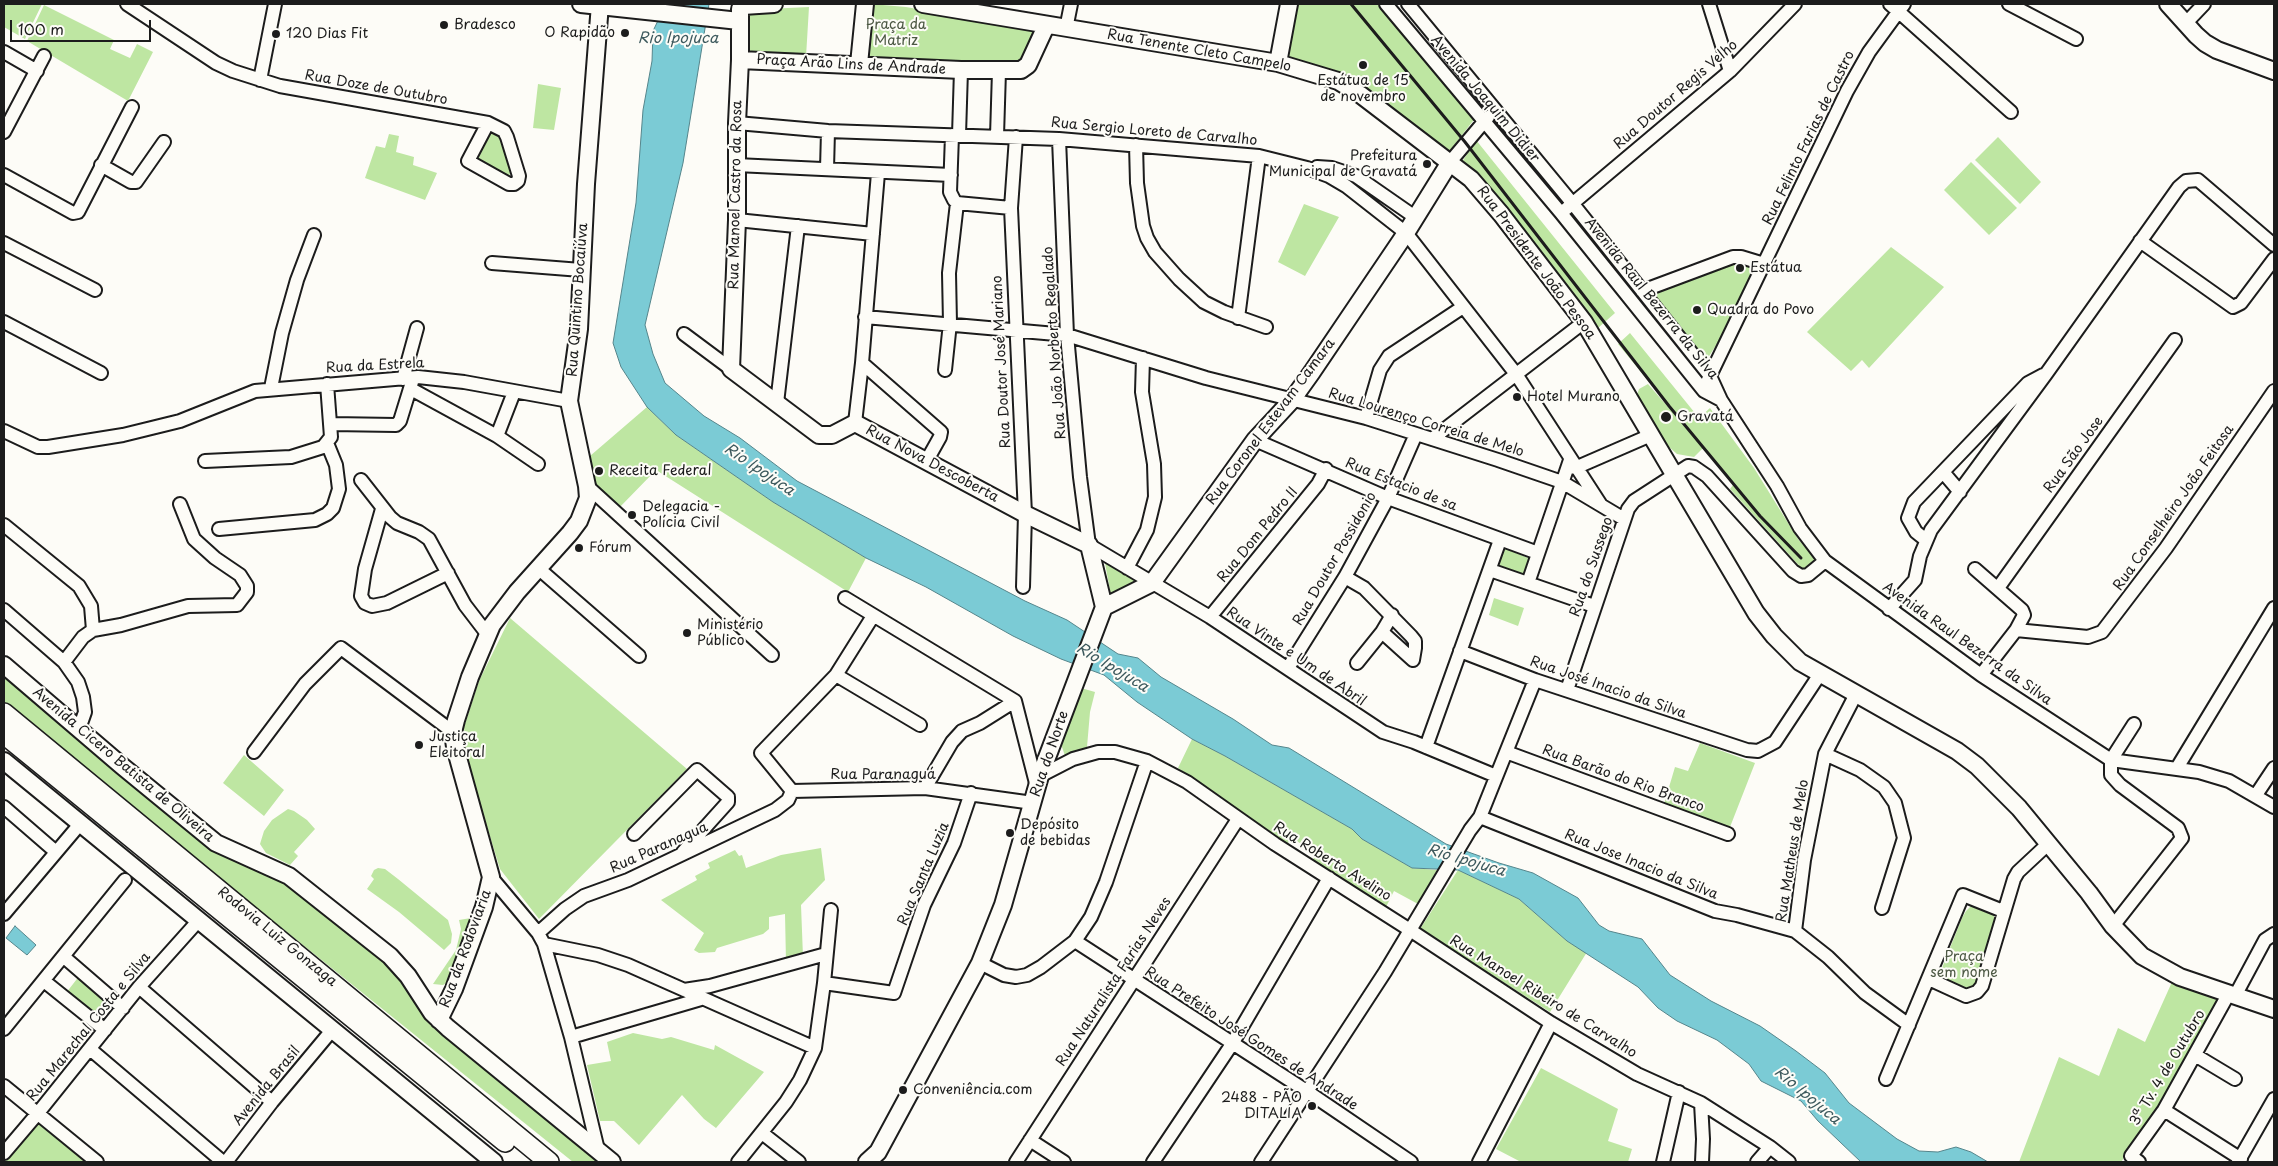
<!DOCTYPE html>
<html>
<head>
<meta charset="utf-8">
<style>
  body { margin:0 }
  #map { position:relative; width:2278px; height:1166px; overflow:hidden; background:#fdfcf7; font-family:"Playpen Sans",sans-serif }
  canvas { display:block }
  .frame { position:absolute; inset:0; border:5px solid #1c1c1c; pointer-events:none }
  .scale { position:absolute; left:10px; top:20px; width:141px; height:22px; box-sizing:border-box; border:2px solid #1c1c1c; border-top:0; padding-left:6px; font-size:15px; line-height:18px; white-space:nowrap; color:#1c1c1c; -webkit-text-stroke:4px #fdfcf7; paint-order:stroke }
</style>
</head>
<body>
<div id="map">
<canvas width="2278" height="1166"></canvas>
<div class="frame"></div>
<div class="scale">100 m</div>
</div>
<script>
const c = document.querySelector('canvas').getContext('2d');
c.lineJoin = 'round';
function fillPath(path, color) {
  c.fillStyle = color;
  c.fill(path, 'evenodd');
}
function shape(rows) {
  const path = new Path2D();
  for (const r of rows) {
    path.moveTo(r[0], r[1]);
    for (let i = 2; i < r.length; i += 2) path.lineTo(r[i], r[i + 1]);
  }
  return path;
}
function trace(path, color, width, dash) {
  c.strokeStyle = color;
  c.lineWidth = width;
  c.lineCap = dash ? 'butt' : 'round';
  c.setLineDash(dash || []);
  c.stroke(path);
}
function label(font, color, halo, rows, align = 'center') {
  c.font = font + ' "Playpen Sans",sans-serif';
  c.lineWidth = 4;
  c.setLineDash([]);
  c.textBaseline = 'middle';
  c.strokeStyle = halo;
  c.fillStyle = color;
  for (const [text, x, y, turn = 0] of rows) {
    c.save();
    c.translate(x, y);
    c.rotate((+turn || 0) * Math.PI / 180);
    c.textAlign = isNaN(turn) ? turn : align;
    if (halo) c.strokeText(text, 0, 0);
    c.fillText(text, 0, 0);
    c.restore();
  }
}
fillPath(shape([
  [4,4,42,4,25,39,4,27],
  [871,4,906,7,1038,30,1025,59,1018,65,865,59],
  [1294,4,1382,4,1476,117,1448,153,1285,57],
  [44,5,114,40,110,49,130,58,137,44,153,52,128,101,27,41],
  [809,7,806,57,745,55,745,10],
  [538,84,561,88,554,130,533,128],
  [491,132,505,140,513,167,508,178,477,161],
  [389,134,399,136,396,152,414,157,413,165,437,173,425,200,365,178,376,146,385,148],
  [1998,137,2041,182,2020,204,1975,160],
  [1476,140,1615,313,1598,328,1462,162],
  [1971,162,2017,208,1989,235,1944,190],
  [1304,204,1339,217,1305,276,1278,262],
  [1891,247,1944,287,1869,368,1862,360,1851,371,1807,332],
  [1735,260,1756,267,1723,334,1706,361,1651,292],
  [1630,333,1699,418,1710,408,1754,468,1798,539,1817,561,1813,567,1802,569,1730,489,1733,485,1703,448,1694,457,1677,454,1669,447,1637,395,1639,389,1648,384,1701,445,1618,344],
  [647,407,676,435,773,502,866,558,848,592,656,470,618,509,593,484,590,456],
  [1501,547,1531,559,1524,579,1494,568],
  [1105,563,1136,580,1111,596],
  [1494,598,1524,608,1518,626,1489,615],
  [510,618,687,769,539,919,500,869,466,758,464,727,479,681],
  [4,677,197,838,216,852,292,886,389,965,405,982,423,1013,442,1033,601,1162,573,1162,202,864,4,702],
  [1081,688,1095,692,1090,712,1087,747,1085,754,1078,756,1065,756,1061,744],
  [1192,739,1225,756,1352,829,1362,839,1412,868,1437,870,1418,904,1394,891,1385,909,1313,860,1316,852,1291,838,1287,845,1178,768],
  [1700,743,1755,763,1730,827,1664,804,1675,767,1688,771],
  [244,755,284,790,264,816,223,783],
  [288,809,294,811,307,820,315,829,294,852,298,856,290,865,266,853,260,844,264,831,272,820],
  [821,848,825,880,801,905,803,957,786,962,785,914,769,917,769,929,763,934,717,948,715,952,699,953,694,950,704,933,661,900,697,880,695,876,710,868,708,863,735,850,739,856,742,855,746,868,781,855],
  [378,868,385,869,398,879,448,920,452,934,451,943,444,950,399,912,367,889,374,879,371,876,374,870],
  [1458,870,1519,899,1567,941,1587,952,1550,1012,1420,929],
  [1971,906,1982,906,1992,910,1996,923,1981,976,1974,987,1970,989,1945,979,1940,973,1962,918,1966,911],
  [471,918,448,982,443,985,433,984,456,950,461,929,459,920],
  [80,975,110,1000,96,1017,66,993],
  [2172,982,2218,1000,2147,1126,2121,1162,2019,1162,2059,1057,2099,1076,2118,1028,2145,1042],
  [633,1033,662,1039,671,1037,714,1050,715,1045,764,1072,716,1128,704,1119,682,1095,639,1145,614,1121,600,1121,587,1065,611,1061,607,1042],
  [1541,1068,1618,1109,1608,1141,1632,1149,1628,1162,1521,1162,1496,1149],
  [39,1121,92,1162,4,1162,4,1159]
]), '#bee6a2');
const water = shape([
  [666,4,709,4,683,163,645,325,653,354,665,383,704,416,740,438,797,481,1025,601,1067,620,1118,654,1138,658,1161,677,1233,719,1272,745,1289,748,1446,844,1499,863,1533,873,1578,898,1599,925,1609,931,1642,939,1670,975,1711,1001,1760,1026,1796,1051,1825,1073,1849,1103,1897,1139,1919,1151,1938,1152,1956,1147,1971,1152,1988,1162,1861,1162,1818,1121,1801,1101,1761,1081,1749,1064,1717,1040,1677,1021,1658,1008,1638,987,1567,941,1519,899,1458,870,1412,868,1362,839,1352,829,1225,756,1192,739,1137,702,1104,675,1061,659,1013,636,926,587,866,558,773,502,676,435,647,407,621,367,613,343,636,203,643,110,652,61,653,31,666,4],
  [15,926,36,945,27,955,6,938,15,926]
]);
fillPath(water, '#7bcbd5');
trace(water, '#55858b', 1);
const minor = shape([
  [127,4,216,63,233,71,280,86,488,123,504,131,507,137,519,176,518,181,514,184,509,184,468,161,488,123],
  [1386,4,1561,213,1704,391,1721,400],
  [1408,4,1573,204,1710,376,1721,400,1777,486,1800,528,1825,561,1981,675,2111,760,2199,772,2229,781,2274,807],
  [1709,4,1730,71],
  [1890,4,2011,112],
  [2009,4,2076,39],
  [2185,24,2204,4],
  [1066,29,1071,4],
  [4,52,37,71],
  [260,80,275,4],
  [737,123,828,131,1059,139,1259,156,1307,168,1329,176,1346,186,1406,233,1516,374,1601,505],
  [4,132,44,56],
  [952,135,950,192,954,200,957,203,1011,208],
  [959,135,961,70],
  [997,136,999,71],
  [1016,137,1011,208,1025,514,1023,587],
  [1059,139,1067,335,1080,477,1089,545,1210,617,1383,732,1414,742,1496,776],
  [1136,145,1137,183,1143,226,1147,238,1155,252,1179,279,1204,302,1224,312,1266,327],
  [1450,162,1488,117],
  [101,165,131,182,136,182,164,142],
  [736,165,951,175],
  [1317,167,1332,168,1356,176,1415,217],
  [827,169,828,131],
  [4,175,73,213,78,212,132,107],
  [1566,209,1730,71,1795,4],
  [737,220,873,234],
  [2140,241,2233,307,2241,303,2274,259],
  [4,243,95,290],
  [492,263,581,270],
  [1642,291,1733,257,1741,257,1764,264],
  [865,317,1067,335,1206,378,1366,418,1498,460,1562,482,1624,519],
  [1238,318,1259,156],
  [4,322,101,373],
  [684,334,731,369],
  [862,363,941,432,940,437,926,462],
  [945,370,950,323,949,273,957,203],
  [403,379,417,328],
  [1707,382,1847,91,1869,52,1904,4],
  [271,388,282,333,297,280,314,235],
  [411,389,497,436,538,464],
  [777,403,798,226],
  [1366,418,1380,370,1389,356,1463,307],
  [855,423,862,363,878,173],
  [331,424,396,425,400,421,412,382],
  [4,431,38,447,48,447,123,435,180,421,255,391,418,377,464,382,569,401],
  [497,436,514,392],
  [1432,439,1584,322],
  [1255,440,1388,498,1538,553],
  [205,461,291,457,323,447,331,437,327,384],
  [1575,468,1651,435],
  [1943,472,1960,492],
  [361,480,390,517,397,523,419,532,429,539,465,605,488,635],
  [587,486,772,655],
  [382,509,365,569,361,596,365,603,372,606,387,603,448,573],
  [4,525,79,586,91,606,93,630],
  [219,529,315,520,327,514,333,508,339,489,336,465,327,443],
  [1926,540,1916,532,1908,518,1914,502,2028,383,2043,375],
  [538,568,639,656],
  [1127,568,1147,530,1155,497,1154,464,1142,392,1143,358],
  [1975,569,2022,610,2024,615,2016,630,1981,675],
  [1490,570,1594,606],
  [1345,577,1364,588,1411,636,1415,641,1415,648,1413,660],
  [1528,583,1570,460],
  [1998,588,2175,340],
  [845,598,1015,701,1037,787],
  [1889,609,1915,580,1920,556,1931,530,2046,374,2179,187,2186,181,2198,180,2274,245],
  [4,610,64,662],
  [1210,617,1318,484,1326,469],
  [2016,630,2088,637,2102,632,2166,548,2274,391],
  [1382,632,1413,660],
  [1460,651,1535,680,1747,750,1758,751,1775,742,1820,674],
  [1357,663,1382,632,1392,615],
  [1288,668,1345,577,1388,498,1416,434],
  [836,675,920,725],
  [1567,690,1628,509,1634,501,1688,466,1694,467,1707,476,1793,571,1801,576,1808,575,1825,561],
  [79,729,85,712,83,697,78,682,64,662,83,637,93,630,121,625,188,606,237,605,247,592,247,586,240,575,215,558,194,539,180,504],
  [1426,747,1500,540],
  [254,752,305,684,341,648,453,732],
  [1506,752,1728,834],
  [1825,754,1860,770,1884,787,1895,803,1904,838,1882,908],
  [2177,768,2274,608],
  [1040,776,1073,759,1098,752,1115,752,1147,761,1187,782,1275,844,1410,930,1551,1023,1637,1074,1701,1103,1770,1147,1789,1162],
  [925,788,952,742,962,731,980,723,1015,701],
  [792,791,925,788,1033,803],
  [792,791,761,753,836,675,873,616],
  [2256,795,2274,768],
  [4,807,56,852],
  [1480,817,1715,911,1737,915,1795,931,1828,957,1865,993,1909,1025],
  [634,834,697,770,728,797,728,802,683,852],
  [491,877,538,933,544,944,571,1037,598,1150],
  [4,914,80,824],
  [2113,926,2182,838,2178,828,2120,785,2111,775,2111,760,2134,724],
  [1795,931,1804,860,1825,754,1856,694],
  [538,933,565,909,584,896,628,880,775,810,788,800,792,791],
  [1075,941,1308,1092,1411,1162],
  [544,944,598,955,628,965,815,1048],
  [64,957,123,1008],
  [980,963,1004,975,1016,977,1027,975,1041,967,1075,941,1091,917,1106,882,1147,761],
  [1929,979,1966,996,1977,992,1982,986,2014,879,2018,872,2048,844],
  [44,981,105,1030],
  [824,983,894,993,924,905,954,843,971,793],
  [139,987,272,1102],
  [684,990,710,986,826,954],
  [2235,996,2265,940,2274,934],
  [4,1029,125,880],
  [571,1037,701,999],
  [90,1049,223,1162],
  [2195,1055,2235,1079],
  [1886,1079,1963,895,2003,911],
  [4,1086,97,1162],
  [1701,1103,1703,1139,1702,1162],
  [2164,1110,2241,1159],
  [762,1133,799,1162],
  [1030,1140,1064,1162],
  [4,1153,38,1113,139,987,199,920],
  [226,1162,272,1102,333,1029],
  [738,1162,786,1102,800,1080,815,1048,824,983,831,910],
  [1016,1162,1238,819],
  [1153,1162,1232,1044,1329,878],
  [1261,1162,1385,972,1470,830,1480,817,1535,680],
  [1479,1162,1551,1023],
  [1663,1162,1679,1092],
  [1757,1162,1770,1147],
  [2139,1162,2131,1156,2164,1110,2229,993],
  [2238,1162,2274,1099]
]);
const major = shape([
  [581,4,739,21],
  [774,4,743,6,740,9,740,60,737,123,737,220,731,369,819,435,832,435,855,423,1025,514,1089,545,1104,607,1040,776,1003,905,980,963,878,1152,867,1162],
  [923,4,1278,63,1338,81,1361,95,1471,179,1501,214,1584,322,1756,613,1774,636,1800,662,1957,751,1977,766,2019,808,2089,893,2113,926,2142,956,2180,977,2274,1009],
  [2168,4,2196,35,2205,43,2217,50,2274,71],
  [740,60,961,70,1021,70,1028,65,1046,26],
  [1278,63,1289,4],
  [859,64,865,4],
  [1104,607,1152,583,1255,440,1292,400,1312,372,1406,233,1450,162],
  [4,665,122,766,216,843,289,876,390,956,408,976,432,1013,448,1028,612,1162],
  [4,761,494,1162],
  [439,1020,454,989,484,907,491,877,455,747,453,732,456,720,470,677,492,625,517,592,570,533,579,521,588,498,587,486,569,401,579,329,586,184,600,4]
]);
const highway = shape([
  [4,713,549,1162],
  [4,734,505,1142]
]);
trace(minor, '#1c1c1c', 16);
trace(major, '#1c1c1c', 20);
trace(highway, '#1c1c1c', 22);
trace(minor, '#fdfcf7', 12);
trace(major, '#fdfcf7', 16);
trace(highway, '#fdfcf7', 19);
trace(shape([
  [1351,4,1465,142,1669,406,1760,516,1801,558]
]), '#1c1c1c', 3);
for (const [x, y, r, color] of [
  [444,25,5,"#1c1c1c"],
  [625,33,5,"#1c1c1c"],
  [276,34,5,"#1c1c1c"],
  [1363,65,5,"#1c1c1c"],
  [1427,164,5,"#1c1c1c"],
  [1740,268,5,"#1c1c1c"],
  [1697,310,5,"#1c1c1c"],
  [1517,397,5,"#1c1c1c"],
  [1666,417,6,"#1c1c1c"],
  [599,471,5,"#1c1c1c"],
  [632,515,5,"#1c1c1c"],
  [579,548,5,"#1c1c1c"],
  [687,633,5,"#1c1c1c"],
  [419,745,5,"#1c1c1c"],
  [1010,833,5,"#1c1c1c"],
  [903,1090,5,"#1c1c1c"],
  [1312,1106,5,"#1c1c1c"]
]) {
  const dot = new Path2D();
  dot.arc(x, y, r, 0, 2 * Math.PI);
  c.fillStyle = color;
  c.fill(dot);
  trace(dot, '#fdfcf7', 2);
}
label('14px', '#1c1c1c', '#fdfcf7', [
  ["Bradesco",454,25],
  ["O Rapidão",615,33,"right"],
  ["120 Dias Fit",286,34],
  ["Estátua de 15",1363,81,"center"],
  ["de novembro",1363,97,"center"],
  ["Prefeitura",1417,156,"right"],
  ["Municipal de Gravatá",1417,172,"right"],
  ["Estátua",1750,268],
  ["Quadra do Povo",1707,310],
  ["Hotel Murano",1527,397],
  ["Gravatá",1677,417],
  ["Receita Federal",609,471],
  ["Delegacia -",642,507],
  ["Polícia Civil",642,523],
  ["Fórum",589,548],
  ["Ministério",697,625],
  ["Público",697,641],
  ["Justiça",429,737],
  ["Eleitoral",429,753],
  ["Depósito",1020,825],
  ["de bebidas",1020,841],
  ["Conveniência.com",913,1090],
  ["2488 - PÃO",1302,1098,"right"],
  ["DITALIA",1302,1114,"right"]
], 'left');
label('14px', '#4d5944', '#fdfcf7', [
  ["Praça da",896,25],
  ["Matriz",896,41],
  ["Praça",1964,957],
  ["sem nome",1964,973]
]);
label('14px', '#1c1c1c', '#fdfcf7', [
  ["Rua Tenente Cleto Campelo",1199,51,10],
  ["Praça Arão Lins de Andrade",851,65,3],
  ["Rua Doze de Outubro",376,88,10],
  ["Rua Doutor Regis Velho",1676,95,-41],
  ["Avenida Joaquim Didier",1485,99,50],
  ["Rua Sergio Loreto de Carvalho",1154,132,5],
  ["Rua Felinto Farias de Castro",1809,138,-64],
  ["Rua Manoel Castro da Rosa",736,195,-89],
  ["Rua Presidente João Pessoa",1536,263,53],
  ["Avenida Raul Bezerra da Silva",1651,299,51],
  ["Rua Quintino Bocaiúva",578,300,-86],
  ["Rua João Norberto Regalado",1055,343,-94],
  ["Rua Doutor José Mariano",1002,362,-93],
  ["Rua da Estrela",375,366,-3],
  ["Rua Coronel Estevam Camara",1271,422,-53],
  ["Rua Lourenço Correia de Melo",1426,423,17],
  ["Rua São Jose",2074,455,-54],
  ["Rua Nova Descoberta",932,464,28],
  ["Rua Estacio de sa",1401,485,22],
  ["Rua Conselheiro João Feitosa",2174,508,-55],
  ["Rua Dom Pedro II",1258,535,-51],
  ["Rua Doutor Possidonio",1335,559,-60],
  ["Rua do Sussego",1592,567,-71],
  ["Avenida Raul Bezerra da Silva",1967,644,35],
  ["Rua Vinte e Um de Abril",1296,657,34],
  ["Rua José Inacio da Silva",1608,688,19],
  ["Rua do Norte",1050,754,-71],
  ["Avenida Cicero Batista de Oliveira",123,765,40],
  ["Rua Paranaguá",883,775],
  ["Rua Barão do Rio Branco",1623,779,20],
  ["Rua Paranagua",659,848,-24],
  ["Rua Matheus de Melo",1793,851,-81],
  ["Rua Roberto Avelino",1332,862,32],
  ["Rua Jose Inacio da Silva",1641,865,22],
  ["Rua Santa Luzia",924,874,-67],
  ["Rodovia Luiz Gonzaga",277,937,39],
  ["Rua da Rodoviaria",466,949,-70],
  ["Rua Naturalista Farias Neves",1114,982,-57],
  ["Rua Manoel Ribeiro de Carvalho",1543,997,32],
  ["Rua Marechal Costa e Silva",89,1027,-51],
  ["Rua Prefeito José Gomes de Andrade",1251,1039,33],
  ["3ª Tv. 4 de Outubro",2168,1068,-59],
  ["Avenida Brasil",267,1086,-51]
]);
label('italic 15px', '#3d595d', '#fdfcf7', [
  ["Rio Ipojuca",678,39],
  ["Rio Ipojuca",759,470,34],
  ["Rio Ipojuca",1112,668,31],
  ["Rio Ipojuca",1466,861,16],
  ["Rio Ipojuca",1807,1096,40]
]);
</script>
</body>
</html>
